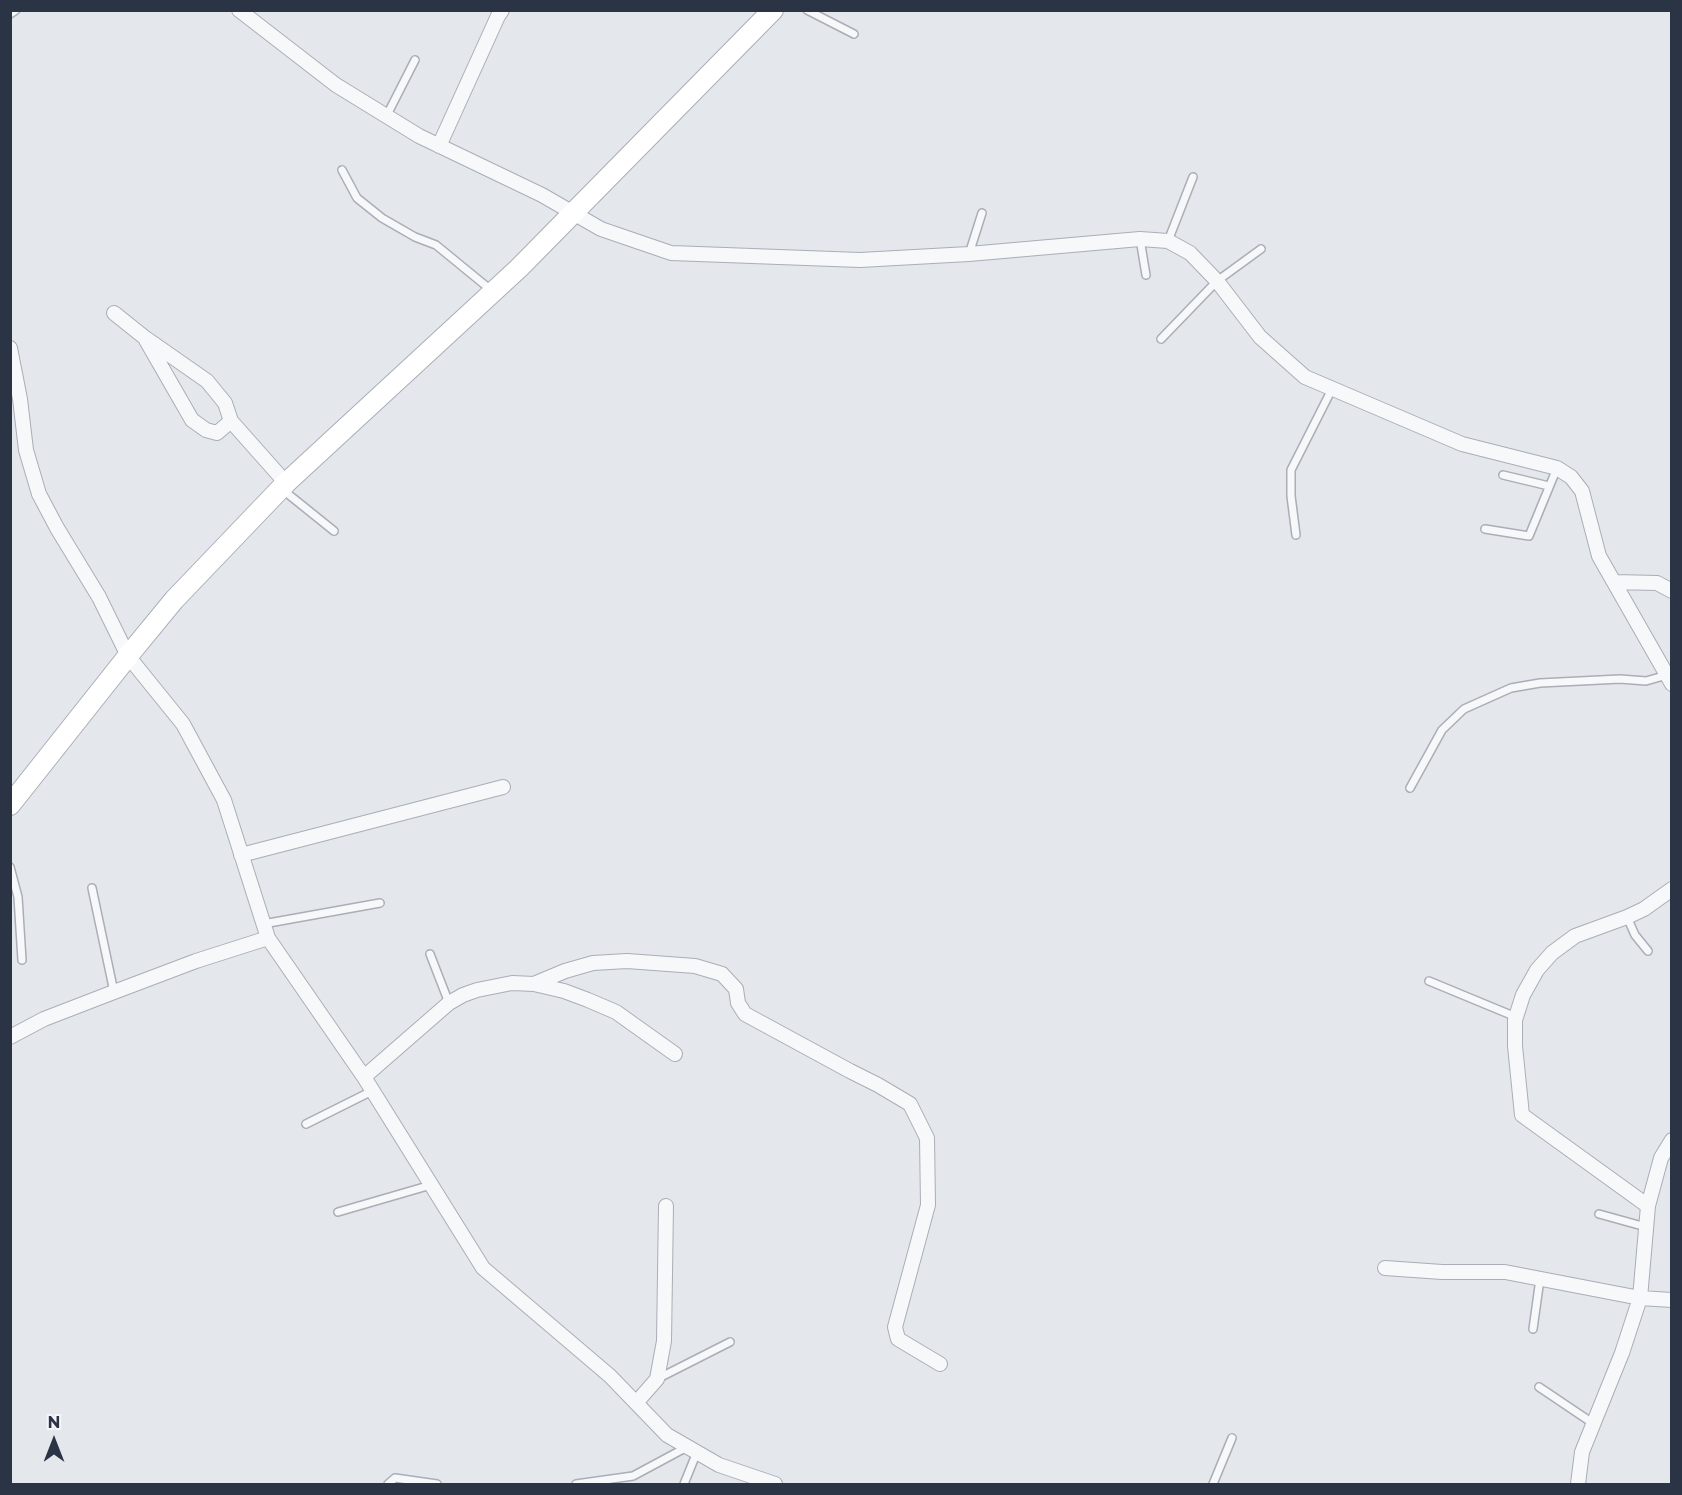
<!DOCTYPE html>
<html>
<head>
<meta charset="utf-8">
<style>
  body { margin:0 }
  #map { position:relative; width:1682px; height:1495px; overflow:hidden; background:#e4e7ec; font-family:Montserrat,sans-serif }
  canvas { display:block }
  .frame { position:absolute; inset:0; border:12px solid #2b3445; pointer-events:none }
  .north { position:absolute; left:24px; top:1411px; width:60px; height:60px; -webkit-text-stroke:4px #f4f6f9; paint-order:stroke; rotate:0deg; font-size:16px; font-weight:700; line-height:24px; text-align:center; color:#2b3445 }
  .north::after { content:''; display:block; margin:auto; width:21px; height:27px; background:#2b3445; clip-path:polygon(50% 0,100% 100%,50% 72%,0 100%) }
</style>
</head>
<body>
<div id="map">
<canvas width="1682" height="1495"></canvas>
<div class="frame"></div>
<div class="north">N</div>
</div>
<script>
const c = document.querySelector('canvas').getContext('2d');
c.lineJoin = 'round';
function shape(rows) {
  const path = new Path2D();
  for (const r of rows) {
    path.moveTo(r[0], r[1]);
    for (let i = 2; i < r.length; i += 2) path.lineTo(r[i], r[i + 1]);
  }
  return path;
}
function trace(path, color, width, dash) {
  c.strokeStyle = color;
  c.lineWidth = width;
  c.lineCap = dash ? 'butt' : 'round';
  c.setLineDash(dash || []);
  c.stroke(path);
}
const lane = shape([
  [807,10,854,34],
  [10,14,16,10],
  [387,115,415,60],
  [342,170,357,198,382,218,415,237,436,245,491,290],
  [1140,239,1146,275],
  [1168,241,1193,177],
  [969,254,982,213],
  [1161,339,1217,281,1261,249],
  [1503,475,1549,486],
  [283,490,334,531],
  [1485,529,1529,536,1557,468],
  [1296,535,1291,496,1291,470,1332,389],
  [1410,788,1442,730,1464,709,1511,688,1540,683,1620,679,1646,681,1667,675],
  [10,867,18,897,22,960],
  [92,888,114,992],
  [1627,917,1635,935,1648,951],
  [263,924,380,903],
  [430,954,449,1003],
  [1429,981,1516,1017],
  [306,1124,372,1091],
  [338,1212,431,1185],
  [1599,1214,1646,1227],
  [1533,1329,1540,1279],
  [657,1379,730,1342],
  [1539,1387,1594,1424],
  [388,1484,395,1478,437,1484],
  [576,1484,633,1476,687,1447],
  [684,1484,697,1452],
  [1213,1484,1232,1438]
]);
const street = shape([
  [239,10,336,85,419,136,542,195,601,229,671,253,860,260,969,254,1140,239,1168,241,1190,253,1217,281,1260,337,1305,377,1462,444,1557,468,1571,477,1582,491,1599,556,1672,684],
  [439,146,498,16,502,10],
  [114,313,144,337,207,381,225,403,231,421,286,483],
  [146,340,192,420,206,430,217,433,231,421],
  [10,348,20,399,26,450,39,494,57,528,99,597,128,656,183,724,224,800,268,938,364,1077,483,1268,610,1376,667,1435,719,1465,775,1484],
  [1614,582,1657,583,1672,591],
  [241,855,503,787],
  [534,984,565,971,593,963,627,961,695,966,722,974,736,989,738,1003,745,1014,850,1071,878,1085,910,1104,927,1138,928,1205,895,1327,898,1339,940,1364],
  [10,1037,44,1019,114,992,196,961,268,938],
  [364,1077,449,1003,463,995,477,990,512,983,534,984,564,991,588,1000,616,1012,675,1054],
  [1648,1206,1522,1115,1515,1046,1515,1020,1523,995,1537,970,1552,953,1575,936,1627,917,1644,909,1672,889],
  [1385,1268,1442,1272,1505,1272,1640,1298,1672,1300],
  [636,1403,657,1379,664,1341,666,1206],
  [1578,1484,1582,1452,1622,1353,1640,1298,1648,1206,1661,1158,1672,1140]
]);
const secondary = shape([
  [10,805,128,656,174,600,286,483,519,268,773,10]
]);
trace(lane, '#a9aeb7', 10);
trace(street, '#a9aeb7', 16);
trace(secondary, '#a9aeb7', 22);
trace(lane, '#f7f8fa', 7);
trace(street, '#f7f8fa', 14);
trace(secondary, '#fff', 20);
</script>
</body>
</html>
